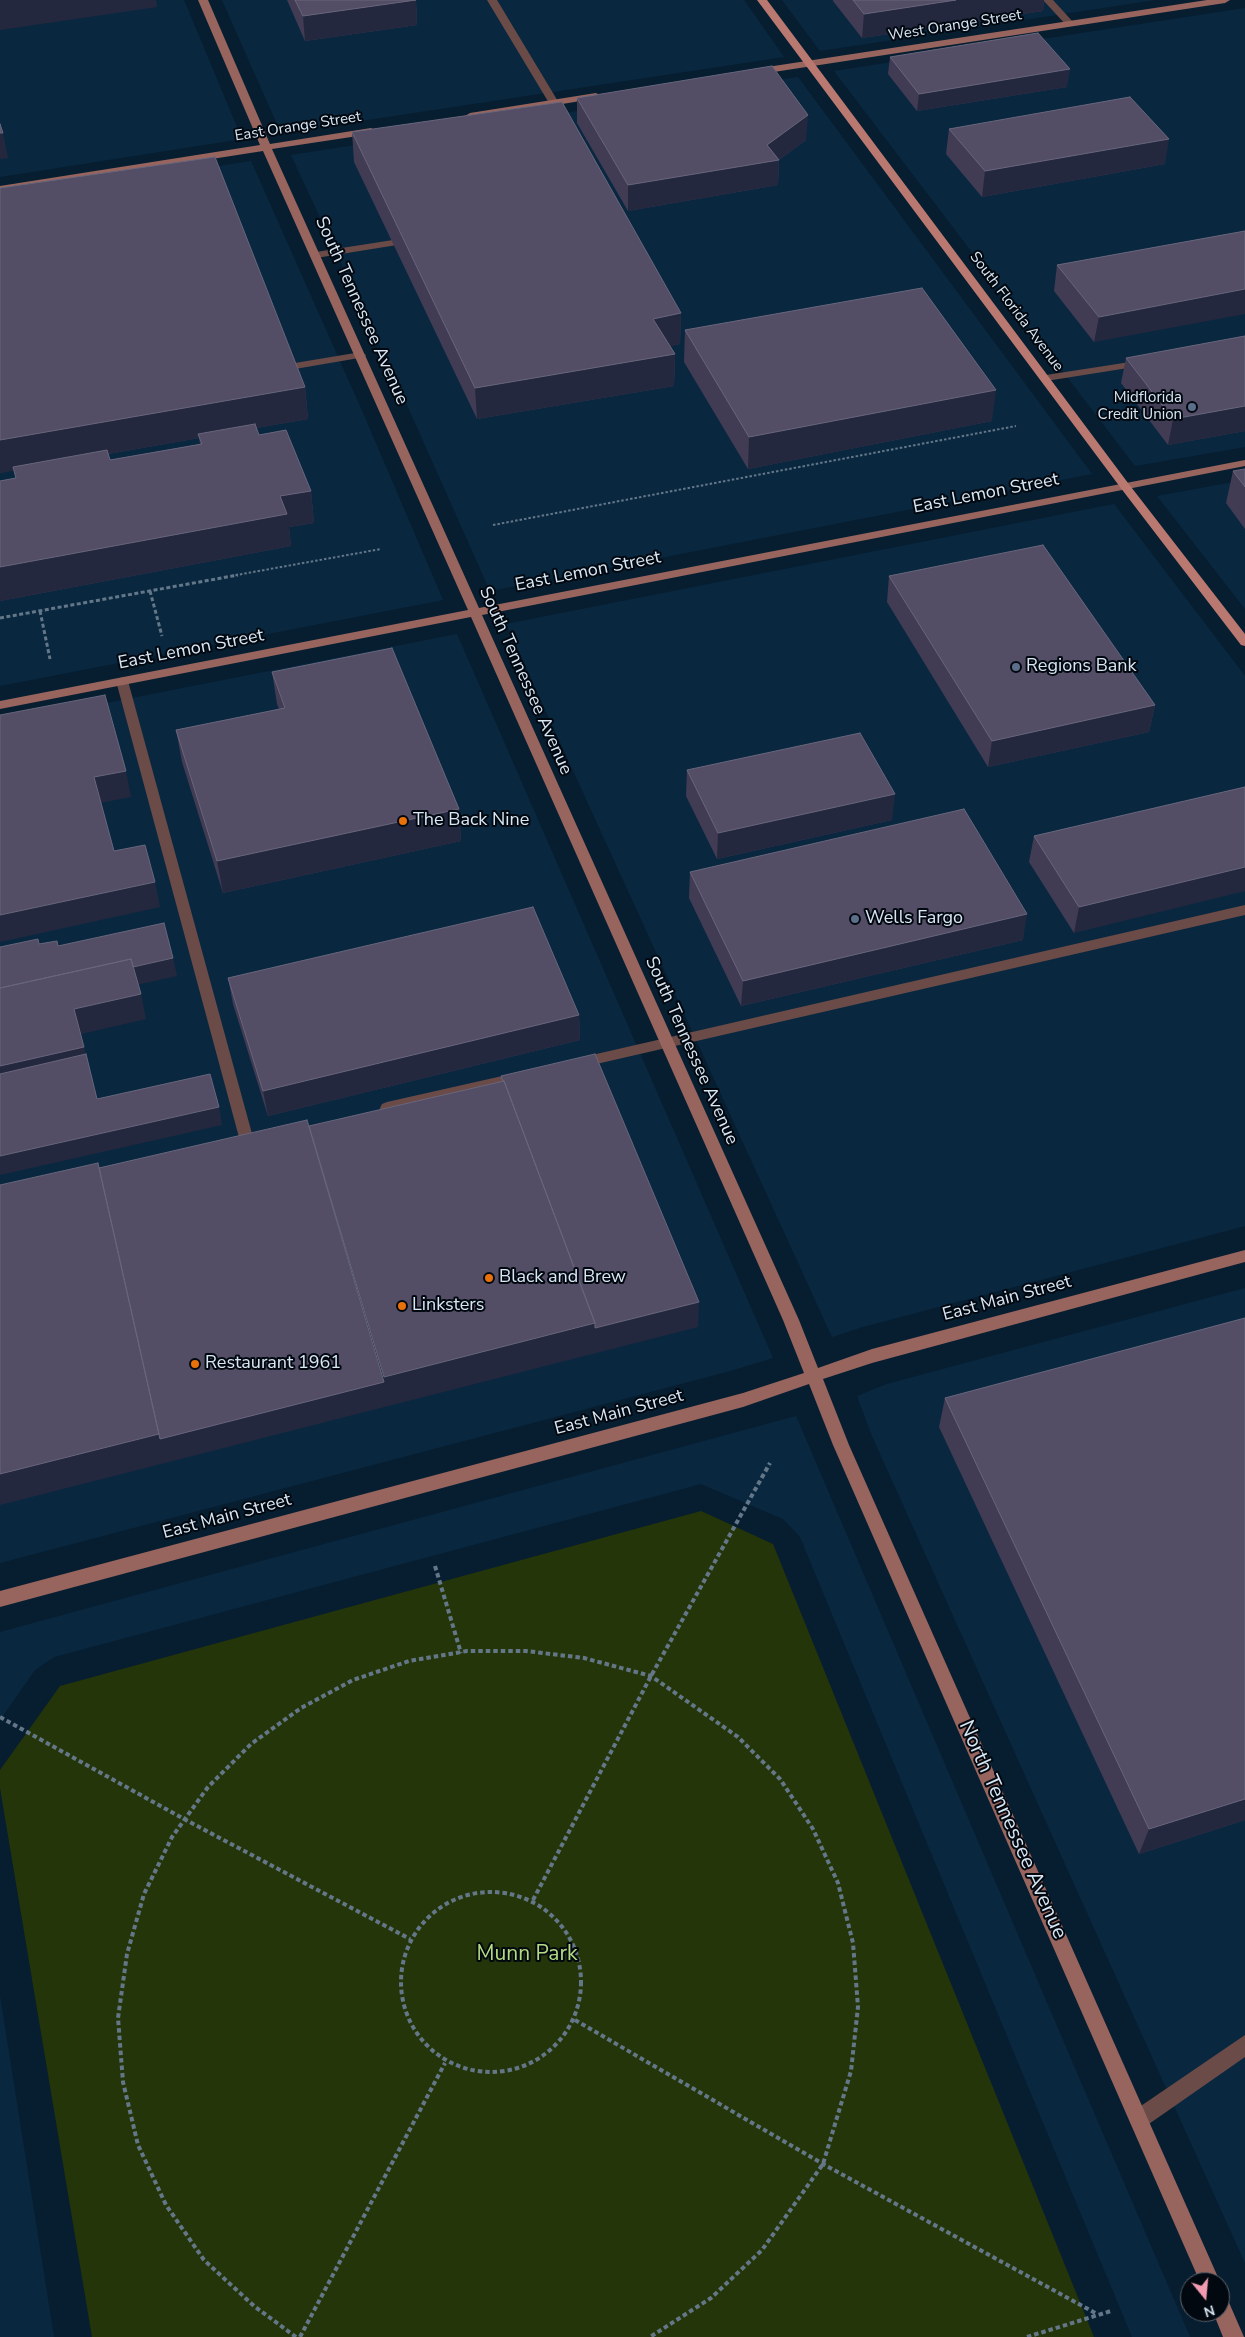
<!DOCTYPE html>
<html>
<head>
<meta charset="utf-8">
<style>
  body { margin:0 }
  #map { position:relative; width:1245px; height:2337px; overflow:hidden; background:#071e31; font-family:"Nunito Sans",sans-serif }
  canvas { display:block }
  .north { position:absolute; left:1180px; top:2272px; width:50px; height:50px; box-sizing:border-box; background:#020810; border:1px solid #58616b; border-radius:50%; rotate:163deg; font-size:14px; font-weight:700; line-height:20px; text-align:center; color:#d9e7f4 }
  .north::after { content:''; display:block; margin:auto; width:18px; height:22px; background:#f29aaf; clip-path:polygon(50% 0,100% 100%,50% 72%,0 100%) }
</style>
</head>
<body>
<div id="map">
<canvas width="1245" height="2337"></canvas>
<div class="north">N</div>
</div>
<script>
const c = document.querySelector('canvas').getContext('2d');
c.lineJoin = 'round';
function fillPath(path, color) {
  c.fillStyle = color;
  c.fill(path, 'evenodd');
}
function shape(rows) {
  const path = new Path2D();
  for (const r of rows) {
    if (r.length === 3) {
      path.moveTo(r[0] + r[2], r[1]);
      path.arc(r[0], r[1], r[2], 0, 2 * Math.PI);
      continue;
    }
    path.moveTo(r[0], r[1]);
    for (let i = 2; i < r.length; i += 2) path.lineTo(r[i], r[i + 1]);
  }
  return path;
}
function trace(path, color, width, dash) {
  c.strokeStyle = color;
  c.lineWidth = width;
  c.lineCap = dash ? 'butt' : 'round';
  c.setLineDash(dash || []);
  c.stroke(path);
}
function label(font, color, halo, rows, align = 'center') {
  c.font = font + ' "Nunito Sans",sans-serif';
  c.lineWidth = 4;
  c.setLineDash([]);
  c.textBaseline = 'middle';
  c.strokeStyle = halo;
  c.fillStyle = color;
  for (const [text, x, y, turn = 0] of rows) {
    c.save();
    c.translate(x, y);
    c.rotate((+turn || 0) * Math.PI / 180);
    c.textAlign = isNaN(turn) ? turn : align;
    if (halo) c.strokeText(text, 0, 0);
    c.fillText(text, 0, 0);
    c.restore();
  }
}
fillPath(shape([
  [0,0,184,0,242,139,0,177],
  [222,0,744,0,784,57,281,133],
  [782,0,1155,0,820,51],
  [1245,8,1245,447,1135,466,834,71],
  [798,77,1092,474,490,591,407,405,291,155],
  [251,161,363,413,443,600,0,686,0,201],
  [1245,480,1245,609,1157,496],
  [1114,504,1245,676,1245,1226,859,1328,832,1337,506,624],
  [457,634,773,1358,730,1371,0,1563,0,724],
  [1245,1288,1245,2263,872,1436,857,1396,887,1384],
  [796,1416,1190,2337,1132,2337,800,1537,783,1519,701,1484,54,1657,35,1670,0,1720,0,1632],
  [0,1996,54,2337,0,2337]
]), '#092840');
fillPath(shape([
  [701,1511,773,1544,1094,2337,92,2337,0,1788,0,1770,60,1686]
]), '#25350a');
trace(shape([
  [493,525,1016,426],
  [231,576,381,549]
]), '#647788', 2, [2.5, 2]);
trace(shape([
  [150,591,162,636],
  [40,611,50,659],
  [0,618,238,575]
]), '#647788', 3, [4, 2.5]);
trace(shape([
  [435,1566,461,1653],
  [0,1717,184,1819,410,1939],
  [491,1982,90],
  [533,1900,651,1676,770,1463],
  [575,2020,823,2164,1097,2314],
  [296,2337,254,2306,204,2260,166,2205,138,2145,123,2082,118,2018,127,1954,144,1894,172,1837,208,1787,251,1744,301,1708,353,1680,409,1661,467,1651,526,1651,584,1658,651,1676,738,1737,780,1779,813,1829,838,1883,853,1943,858,2007,851,2071,823,2164,762,2250,711,2298,650,2337],
  [300,2337,445,2063],
  [1027,2337,1111,2311]
]), '#647788', 4, [4.5, 3]);
fillPath(shape([
  [487,0,497,0,559,103,557,105,551,105,549,103,487,0],
  [1043,0,1053,0,1073,22,1073,26,1067,26,1043,0],
  [393,240,398,243,397,245,316,258,311,255,316,252,393,240],
  [361,352,366,355,365,357,289,370,284,367,289,364,361,352],
  [1143,360,1147,361,1147,365,1046,381,1040,378,1046,375,1143,360],
  [122,677,128,681,254,1141,252,1145,247,1147,242,1145,240,1141,116,681,122,677],
  [1245,905,1245,915,579,1068,574,1067,572,1063,574,1059,579,1058,1245,905],
  [520,1072,525,1073,527,1077,525,1081,387,1114,382,1112,380,1108,382,1104,387,1102,520,1072],
  [1245,2035,1245,2057,1146,2126,1139,2129,1132,2126,1129,2119,1132,2112,1245,2035]
]), '#6b4b47');
fillPath(shape([
  [198,0,208,0,270,144,371,128,376,131,371,134,272,149,479,608,1245,460,1245,466,482,615,799,1320,818,1368,872,1349,1245,1250,1245,1262,872,1363,823,1379,849,1445,1217,2275,1220,2282,1220,2283,1200,2282,833,1445,809,1384,743,1407,0,1607,0,1591,743,1393,804,1373,783,1320,471,617,0,709,0,701,468,610,263,151,0,192,0,186,260,145,198,0],
  [1207,0,1230,0,1225,3,754,75,749,72,754,69,1207,0],
  [596,93,601,96,599,98,470,119,465,116,470,113,596,93],
  [1220,2295,1227,2298,1244,2337,1223,2337,1213,2312,1220,2312,1220,2295]
]), '#97655e');
fillPath(shape([
  [757,0,767,0,1128,483,1245,634,1245,646,1241,645,1120,487,757,0]
]), '#b97970');
fillPath(shape([
  [287,0,416,0,417,25,305,41],
  [833,0,1044,0,1043,11,862,38,833,1],
  [890,57,1067,87,917,111,888,74],
  [577,98,806,140,779,160,778,185,628,211,577,123],
  [949,129,1165,164,982,197,946,154],
  [352,132,681,313,680,344,670,346,675,354,674,386,477,419,354,162],
  [0,188,305,387,308,419,256,428,259,435,311,491,314,523,289,527,291,546,0,601,0,481,16,478,14,470,0,473],
  [199,438,200,444,110,460,108,454],
  [1245,231,1094,342,1054,291,1057,265],
  [685,330,992,421,748,469,684,362],
  [1245,336,1245,431,1168,445,1121,383,1126,358],
  [1245,469,1245,529,1226,503,1233,471],
  [889,576,1155,705,1149,732,988,767,887,602],
  [272,672,459,809,461,841,223,893,182,762,176,730,279,709,277,704],
  [687,770,892,820,717,859,686,796],
  [1245,787,1074,933,1029,862,1034,836],
  [690,872,1023,940,741,1006,689,898],
  [228,978,579,1015,580,1040,268,1116,233,1004],
  [1245,1318,1245,1820,1139,1854,939,1427,945,1398]
]), '#423b54');
fillPath(shape([
  [0,0,156,0,157,7,0,30],
  [416,0,417,25,305,41,303,16],
  [956,0,1044,0,1043,11,862,38,864,14],
  [1070,69,1067,87,917,111,919,94],
  [808,115,806,140,779,160,778,185,628,211,628,185,767,145],
  [0,133,3,133,8,158,0,159],
  [1169,139,1165,164,982,197,985,171],
  [1245,289,1245,314,1094,342,1099,317],
  [681,313,680,344,652,350,653,319],
  [675,354,674,386,477,419,475,388],
  [305,387,308,419,200,438,198,434,199,438,0,473,0,440],
  [996,390,992,421,748,469,749,437],
  [1245,406,1245,431,1168,445,1173,419],
  [311,491,314,523,289,527,291,546,0,601,0,567,280,496],
  [1155,705,1149,732,988,767,992,741],
  [126,771,131,797,100,803,94,777],
  [895,794,892,820,717,859,718,833],
  [459,809,461,841,223,893,217,861],
  [1245,867,1245,891,1074,933,1079,907],
  [155,882,160,907,0,942,0,915],
  [1027,914,1023,940,741,1006,743,981],
  [173,958,177,976,0,1015,0,996],
  [141,994,146,1019,81,1034,90,1072,0,1093,0,1066,74,1009],
  [579,1015,580,1040,268,1116,263,1091],
  [219,1107,222,1125,0,1175,0,1156],
  [106,1193,384,1382,384,1377,595,1323,699,1302,698,1327,0,1505,0,1474],
  [1245,1799,1245,1820,1139,1854,1149,1829]
]), '#24283f');
const building = shape([
  [295,0,416,0,303,16,295,0],
  [853,0,956,0,864,14,853,0],
  [1038,33,1070,69,919,94,890,57,1038,33],
  [772,66,808,115,767,145,779,160,628,185,577,98,772,66],
  [1130,97,1169,139,985,171,949,129,1130,97],
  [562,102,681,313,653,319,675,354,475,388,352,132,562,102],
  [0,124,3,133,0,133,0,124],
  [215,157,305,387,0,440,0,188,215,157],
  [1245,231,1245,289,1099,317,1057,265,1245,231],
  [922,288,996,390,749,437,685,330,922,288],
  [1245,336,1245,406,1173,419,1126,358,1245,336],
  [255,424,259,435,286,430,311,491,280,496,287,514,0,567,0,481,16,478,13,467,107,450,110,460,202,444,198,434,255,424],
  [1245,469,1245,487,1233,471,1245,469],
  [1043,545,1155,705,992,741,889,576,1043,545],
  [392,648,459,809,217,861,176,730,285,708,272,672,392,648],
  [105,695,126,771,94,777,114,851,145,845,155,882,0,915,0,715,105,695],
  [860,733,895,794,718,833,687,770,860,733],
  [1245,787,1245,867,1079,907,1034,836,1245,787],
  [964,809,1027,914,743,981,690,872,964,809],
  [533,907,579,1015,263,1091,228,978,533,907],
  [164,923,173,958,133,967,131,959,0,988,0,947,38,939,39,944,57,941,58,946,164,923],
  [131,959,141,994,74,1009,84,1047,0,1066,0,988,131,959],
  [86,1054,97,1099,210,1074,219,1107,0,1156,0,1074,86,1054],
  [595,1054,699,1302,595,1328,595,1323,504,1081,503,1081,501,1076,595,1054],
  [504,1081,595,1323,384,1377,309,1126,504,1081],
  [307,1120,384,1382,160,1439,99,1168,307,1120],
  [98,1163,159,1434,0,1474,0,1185,98,1163],
  [1245,1318,1245,1799,1149,1829,945,1398,1245,1318]
]);
fillPath(building, '#534d65');
trace(building, '#68667c', 1);
for (const [x, y, r, color] of [
  [1192,407,5,"#5c6f8a"],
  [1016,667,5,"#5c6f8a"],
  [403,821,5,"#e8710a"],
  [855,919,5,"#5c6f8a"],
  [489,1278,5,"#e8710a"],
  [402,1306,5,"#e8710a"],
  [195,1364,5,"#e8710a"]
]) {
  const dot = new Path2D();
  dot.arc(x, y, r, 0, 2 * Math.PI);
  c.fillStyle = color;
  c.fill(dot);
  trace(dot, '#020810', 2);
}
label('15px', '#d9e7f4', '#020810', [
  ["West Orange Street",955,26,-9],
  ["East Orange Street",298,127,-9],
  ["South Florida Avenue",1016,312,53]
]);
label('15px', '#d9e7f4', '#020810', [
  ["Midflorida",1182,398],
  ["Credit Union",1182,415]
], 'right');
label('18px', '#d9e7f4', '#020810', [
  ["South Tennessee Avenue",361,311,66],
  ["East Lemon Street",986,494,-11],
  ["East Lemon Street",588,572,-11],
  ["East Lemon Street",191,650,-11],
  ["South Tennessee Avenue",525,681,66],
  ["South Tennessee Avenue",691,1051,66],
  ["East Main Street",1007,1299,-15],
  ["East Main Street",619,1413,-15],
  ["East Main Street",227,1517,-15]
]);
label('18px', '#d9e7f4', '#020810', [
  ["Regions Bank",1026,667],
  ["The Back Nine",413,821],
  ["Wells Fargo",865,919],
  ["Black and Brew",499,1278],
  ["Linksters",412,1306],
  ["Restaurant 1961",205,1364]
], 'left');
label('21px', '#d9e7f4', '#020810', [
  ["North Tennessee Avenue",1012,1830,66]
]);
label('21px', '#b4db80', '#020810', [
  ["Munn Park",527,1955]
]);
</script>
</body>
</html>
